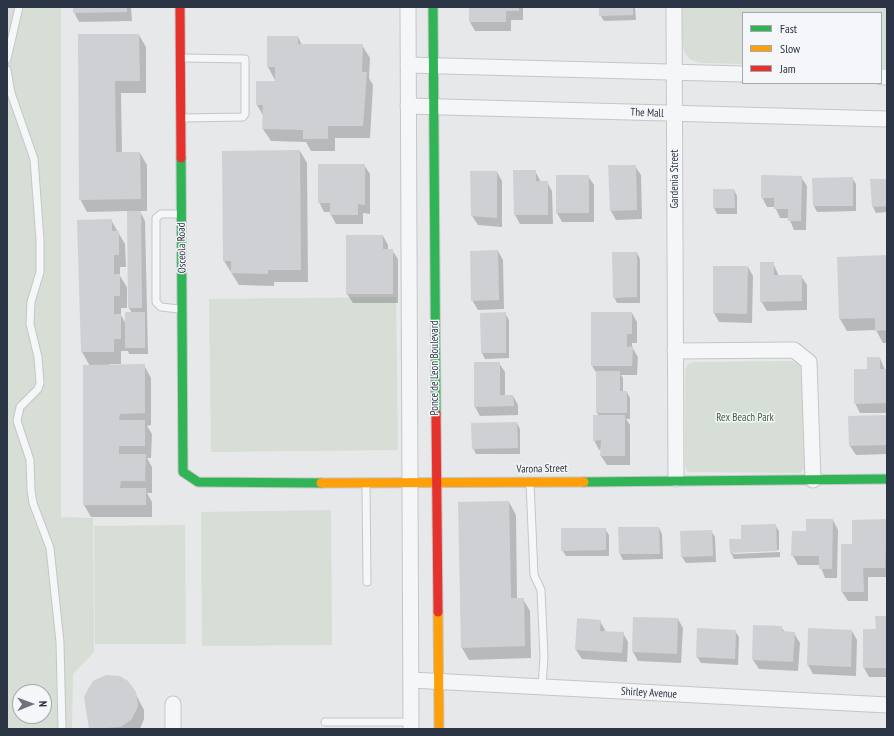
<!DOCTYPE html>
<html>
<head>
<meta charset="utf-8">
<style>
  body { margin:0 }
  #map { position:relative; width:894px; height:736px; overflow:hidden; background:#e6e8ea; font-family:"PT Sans Narrow",sans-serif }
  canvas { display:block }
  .frame { position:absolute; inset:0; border:8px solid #2b3445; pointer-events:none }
  .legend { position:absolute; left:742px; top:12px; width:140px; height:72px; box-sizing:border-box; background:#f4f6f9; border:1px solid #a4a8b1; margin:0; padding:5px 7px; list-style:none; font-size:12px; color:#2b3445 }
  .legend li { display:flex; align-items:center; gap:8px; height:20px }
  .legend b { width:20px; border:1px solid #a4a8b1 }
  .north { position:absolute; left:12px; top:684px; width:40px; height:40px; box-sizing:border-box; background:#f4f6f9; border:1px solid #a4a8b1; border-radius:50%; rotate:89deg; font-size:11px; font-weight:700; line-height:16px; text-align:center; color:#2b3445 }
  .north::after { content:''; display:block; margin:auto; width:14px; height:18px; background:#6c737f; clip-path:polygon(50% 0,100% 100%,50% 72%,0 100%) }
</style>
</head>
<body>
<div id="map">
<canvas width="894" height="736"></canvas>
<div class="frame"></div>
<ul class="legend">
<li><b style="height:5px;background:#30b455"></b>Fast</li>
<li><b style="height:5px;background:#ff9f0a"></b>Slow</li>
<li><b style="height:5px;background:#e5322d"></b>Jam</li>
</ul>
<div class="north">N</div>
</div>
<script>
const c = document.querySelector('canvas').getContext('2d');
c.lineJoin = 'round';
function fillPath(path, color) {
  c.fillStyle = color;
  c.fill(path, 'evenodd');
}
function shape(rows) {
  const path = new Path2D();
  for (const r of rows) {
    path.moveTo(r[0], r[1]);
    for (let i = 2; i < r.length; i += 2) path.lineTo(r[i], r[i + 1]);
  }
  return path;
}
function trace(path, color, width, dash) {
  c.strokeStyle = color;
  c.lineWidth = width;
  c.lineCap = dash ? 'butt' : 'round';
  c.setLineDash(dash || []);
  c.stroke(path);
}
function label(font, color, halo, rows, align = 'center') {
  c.font = font + ' "PT Sans Narrow",sans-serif';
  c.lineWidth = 3;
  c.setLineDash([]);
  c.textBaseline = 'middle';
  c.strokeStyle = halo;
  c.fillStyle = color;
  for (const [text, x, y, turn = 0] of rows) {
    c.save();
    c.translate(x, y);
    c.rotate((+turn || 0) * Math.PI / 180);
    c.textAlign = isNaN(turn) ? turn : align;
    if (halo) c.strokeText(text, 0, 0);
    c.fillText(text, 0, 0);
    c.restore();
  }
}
fillPath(shape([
  [7,7,61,7,61,517,93,518,94,652,73,674,72,729,7,729],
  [20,692,44,692,44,716,20,716],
  [682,7,887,7,887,68,881,68,881,13,743,13,743,64,702,63,691,60,685,54,682,42],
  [396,297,398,450,211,452,209,299],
  [792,361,801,366,805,372,806,460,804,469,800,473,688,472,685,466,685,370,688,364,693,362],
  [331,510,332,645,202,646,201,512],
  [185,525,186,644,95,644,94,526]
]), '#d6ded6');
fillPath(shape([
  [74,7,131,7,132,21,79,22,74,12],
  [470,7,523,7,523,20,511,20,511,31,475,31,470,22],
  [600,7,635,7,636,20,604,21,600,15],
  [79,35,139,35,146,47,146,93,121,93,122,153,140,153,147,165,147,211,140,211,145,221,148,354,129,354,128,351,121,351,121,364,109,364,109,366,144,365,151,378,151,425,147,426,152,434,151,458,147,458,152,467,152,493,147,493,152,502,152,517,91,517,84,505,90,366,82,352,111,220,125,244,126,267,120,267,120,276,127,287,127,308,121,308,121,315,126,324,132,313,129,308,128,211,87,212,80,199],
  [268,37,298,37,302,45,362,45,370,58,369,78,373,85,370,138,335,138,335,151,311,151,306,142,271,141,263,129,264,117,257,105,257,82,276,82,268,67],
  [300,151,307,163,308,282,274,282,274,286,239,285,224,261],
  [364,165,370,174,370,214,363,213,363,224,336,224,331,215,331,212,324,212,319,202],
  [635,166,641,175,642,219,616,220,611,211],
  [535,171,541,182,547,182,552,191,553,224,520,224,515,215],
  [471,172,497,172,502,181,502,227,478,225,472,216],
  [588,176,594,185,594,222,562,222,557,213],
  [801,177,807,186,806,230,794,230,789,218,780,218,775,207,767,207,762,197],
  [852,178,856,184,856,211,817,212,814,206,813,179],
  [887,180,887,212,876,213,873,207],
  [714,190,734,190,737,196,737,214,717,214,714,208],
  [383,236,388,245,388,250,392,250,398,259,398,303,353,303,347,294],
  [498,251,503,260,504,309,478,310,472,300],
  [637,253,640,259,640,303,617,303,614,297],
  [887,256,887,343,883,343,876,330,847,331,840,319,838,258],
  [773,263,779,276,801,276,807,285,807,310,767,311,761,301],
  [714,267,748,267,753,276,752,323,719,322,714,313],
  [505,313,509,320,509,358,485,359,482,353,481,314],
  [632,313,637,322,637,343,632,343,632,347,638,357,637,375,621,375,623,378,623,392,627,392,630,398,630,419,626,419,630,425,630,465,607,465,601,456,601,449,599,450,594,440,599,416,597,413,597,374,592,366],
  [880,358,885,370,887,370,887,413,860,413,855,403,868,370],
  [499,363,505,372,505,396,513,396,518,405,518,415,480,416,475,407],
  [887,416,887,454,856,455,850,446],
  [517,423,520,429,520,454,476,454,473,448],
  [509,502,516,515,517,599,523,599,530,611,531,658,469,660,462,648],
  [833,520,838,530,837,578,825,578,820,565,798,565,793,556,807,532],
  [887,520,887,577,868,577,868,601,848,601,842,592,842,545,853,545,853,521],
  [775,525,779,531,779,550,733,552,733,554,780,552,780,557,734,559,731,553,742,540],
  [659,528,662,534,663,559,623,560,620,554],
  [605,529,609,535,609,556,566,556,562,550],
  [711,531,715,537,716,562,686,563,682,557],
  [887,617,887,677,869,677,864,668],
  [634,618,678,619,683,628,681,663,638,661,633,652],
  [600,621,606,632,623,633,628,642,627,662,582,659,576,650],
  [781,627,785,632,794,633,800,643,798,671,759,669,753,660],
  [698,629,735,631,739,637,738,665,701,663,697,657],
  [852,631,857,640,856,676,813,674,808,665],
  [131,685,144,710,144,719,140,729,90,729,85,698]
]), '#0003');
fillPath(shape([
  [73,7,127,7,127,12,73,13],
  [469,7,519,7,519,11,506,11,506,22,469,22],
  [599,7,633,7,633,15,599,16],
  [78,34,139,34,140,81,115,81,116,152,140,152,141,199,79,200],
  [267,36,298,36,298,44,363,44,362,72,367,72,363,126,328,126,328,139,303,139,303,130,262,129,263,105,256,105,256,81,275,81,275,67,267,67],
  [300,150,301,270,268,270,268,274,231,273,231,261,223,261,222,151],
  [318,164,365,164,365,205,358,204,358,215,330,215,330,203,318,203],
  [608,165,636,165,637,210,610,211],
  [513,170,536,170,536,181,548,181,548,215,514,215],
  [470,171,497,171,497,218,471,216],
  [556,175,589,175,589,213,556,213],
  [761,175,802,176,801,221,788,221,788,209,774,209,774,198,761,198],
  [853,177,853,206,813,206,812,178],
  [870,179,887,179,887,206,872,207],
  [713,189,734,189,735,208,713,208],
  [127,211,141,211,142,308,128,308],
  [112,219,112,231,119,231,119,255,114,255,114,274,120,274,120,296,114,296,114,314,121,314,121,339,114,339,114,352,81,352,77,220],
  [346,235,383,235,383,249,393,249,393,294,346,294],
  [498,250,499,300,471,301,470,251],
  [612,252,637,252,637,297,613,298],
  [887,255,887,330,875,331,875,318,839,319,837,257],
  [760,262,774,262,774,275,802,275,802,301,760,302],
  [713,266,748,266,747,314,713,313],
  [125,312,145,312,145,348,125,348],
  [506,312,506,353,481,353,480,313],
  [591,312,632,312,632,334,627,334,627,347,633,346,632,366,591,366],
  [867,357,880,357,880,369,887,369,887,403,854,404,854,369,867,369],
  [474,362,500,362,500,395,513,395,514,406,474,407],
  [145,364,145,413,120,414,119,420,145,420,145,446,119,446,119,454,146,454,145,481,121,481,120,488,146,488,146,505,83,505,83,365],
  [596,371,620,371,620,391,627,391,627,413,596,413],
  [593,415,625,415,625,456,600,456,601,440,593,441],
  [887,415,887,445,849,446,848,416],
  [517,422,518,448,472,449,471,423],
  [509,501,511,598,524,598,525,646,461,648,458,502],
  [806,519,833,519,832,569,819,569,819,556,791,556,792,531,806,531],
  [887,519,885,568,863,568,864,592,841,592,841,544,852,544,852,520],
  [776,524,777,551,730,553,729,539,741,539,741,525],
  [618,527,659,527,660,554,619,554],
  [561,528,606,528,606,550,561,551],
  [712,530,713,556,681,557,680,531],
  [875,616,887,616,887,668,863,668,863,629,876,629],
  [633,617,678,618,677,654,632,652],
  [577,618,601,620,600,631,624,632,622,653,575,650],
  [753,625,782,626,782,631,795,632,793,662,752,660],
  [697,628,736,630,735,659,696,657],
  [808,628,852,630,851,667,807,665],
  [106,675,120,676,128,681,136,692,138,706,132,719,121,727,89,729,84,697,88,689,93,681]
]), '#ced0d3');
const lane = shape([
  [182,58,245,59,245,114,243,117,182,118],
  [7,59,19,7],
  [7,70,11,93,34,159,40,240,40,272,31,302,30,324,38,357,40,383,38,389,20,407,17,421,30,460,31,490,33,503,50,548,60,642,62,729],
  [179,214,161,214,156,218,156,302,161,307,179,309],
  [530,483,534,575,541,590,544,656,542,687],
  [366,485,367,582],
  [325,722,411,722]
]);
const street = shape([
  [408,7,411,729],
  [674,7,676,479],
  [408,65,743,74],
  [881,77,887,77],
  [408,106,887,119],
  [675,351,794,350,809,362,813,480],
  [411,680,887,705],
  [173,704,173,729]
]);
const fast = shape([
  [433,7,436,414],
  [181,158,183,472,198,482,321,483],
  [584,482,887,479]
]);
const slow = shape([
  [321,483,584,482],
  [438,612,439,729]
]);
const jam = shape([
  [180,7,181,158],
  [436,414,438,612]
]);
trace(lane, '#c4c6c8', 9);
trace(street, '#c4c6c8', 17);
trace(fast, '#c4c6c8', 11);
trace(slow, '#c4c6c8', 11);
trace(jam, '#c4c6c8', 11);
trace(lane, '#f5f6f7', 7);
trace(street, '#f5f6f7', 15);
trace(fast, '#30b455', 9);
trace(slow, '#ff9f0a', 9);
trace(jam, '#e5322d', 9);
label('11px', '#2b3445', '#f4f6f9', [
  ["The Mall",647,113,2],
  ["Gardenia Street",675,179,-90],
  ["Osceola Road",182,248,-91],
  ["Ponce de Leon Boulevard",435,368,-90],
  ["Varona Street",542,469,-1],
  ["Shirley Avenue",649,693,3]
]);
label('11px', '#3f6138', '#f4f6f9', [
  ["Rex Beach Park",745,418]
]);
</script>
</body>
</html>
